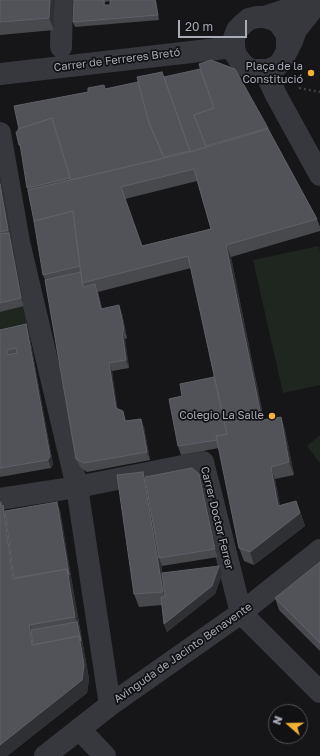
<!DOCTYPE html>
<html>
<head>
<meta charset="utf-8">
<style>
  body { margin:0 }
  #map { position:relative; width:320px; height:756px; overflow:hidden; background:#161618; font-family:"Golos Text",sans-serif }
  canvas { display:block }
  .north { position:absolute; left:268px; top:704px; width:40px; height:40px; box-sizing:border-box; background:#111113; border:1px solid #4d4f55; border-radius:50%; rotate:290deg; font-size:11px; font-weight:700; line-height:16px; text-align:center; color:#a8adb8 }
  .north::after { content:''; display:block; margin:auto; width:14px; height:18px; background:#f2b134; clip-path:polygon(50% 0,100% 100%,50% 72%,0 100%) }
  .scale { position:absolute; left:178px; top:20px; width:69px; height:18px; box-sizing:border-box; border:2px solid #a8adb8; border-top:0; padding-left:5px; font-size:12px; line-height:14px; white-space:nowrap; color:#a8adb8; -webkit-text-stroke:3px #111113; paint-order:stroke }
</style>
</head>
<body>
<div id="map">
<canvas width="320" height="756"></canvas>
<div class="north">N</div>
<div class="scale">20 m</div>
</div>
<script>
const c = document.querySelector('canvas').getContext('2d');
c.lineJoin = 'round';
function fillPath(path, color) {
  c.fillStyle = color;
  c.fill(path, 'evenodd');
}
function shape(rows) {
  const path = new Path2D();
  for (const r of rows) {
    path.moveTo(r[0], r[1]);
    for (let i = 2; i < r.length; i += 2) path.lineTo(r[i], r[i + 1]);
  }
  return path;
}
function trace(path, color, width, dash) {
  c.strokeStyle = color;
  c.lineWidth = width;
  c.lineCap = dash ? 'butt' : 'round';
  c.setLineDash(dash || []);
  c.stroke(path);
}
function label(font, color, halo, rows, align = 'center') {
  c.font = font + ' "Golos Text",sans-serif';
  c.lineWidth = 3.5;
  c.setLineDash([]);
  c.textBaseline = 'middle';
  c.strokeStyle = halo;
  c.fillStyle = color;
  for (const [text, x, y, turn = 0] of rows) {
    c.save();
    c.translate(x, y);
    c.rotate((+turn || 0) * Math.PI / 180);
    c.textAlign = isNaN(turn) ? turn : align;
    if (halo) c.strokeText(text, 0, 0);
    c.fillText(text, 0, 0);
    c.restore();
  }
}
fillPath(shape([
  [319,246,320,252,320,385,283,393,253,260],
  [24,306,29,333,0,339,0,312],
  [320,435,320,463,307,446]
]), '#1e261f');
trace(shape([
  [299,88,320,92]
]), '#3d3f44', 2.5, [2, 3]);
trace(shape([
  [264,17,317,0],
  [61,47,62,0],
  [287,51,287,35,279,23,272,19,264,17,257,17,249,19,243,24,237,30,234,38,234,47,236,55,241,62,246,67,253,70,268,70,277,66,281,62,284,57,292,41,296,30,320,0],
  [268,70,269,80,276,95,320,175],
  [0,74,234,47],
  [0,133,19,242,77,487,110,705],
  [0,499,77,487,203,462,241,613,320,692],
  [79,729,105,756],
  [45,756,110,705,241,613,320,550]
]), '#37383d', 22);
fillPath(shape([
  [0,0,55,0,54,30,0,35],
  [74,0,156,0,159,20,75,27,73,22],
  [110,1,110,5,105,5,105,2],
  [164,77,268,128,317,219,320,227,320,231,231,257,264,420,281,417,285,430,294,475,275,479,280,506,301,514,305,526,254,565,244,561,239,548,219,448,181,455,178,446,182,396,214,377,191,268,98,292,102,308,122,313,127,338,125,339,129,368,112,371,117,409,126,420,126,421,144,427,150,460,87,472,80,467,76,459,45,280,43,275,34,221,27,188,22,152,19,145,18,131,106,89],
  [197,181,211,229,142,246,125,199],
  [0,173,24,306,0,312],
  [26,324,29,333,53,464,51,468,0,477,0,330],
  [143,472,145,477,202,482,218,557,162,566,161,563,162,573,222,574,215,594,167,632,164,624,162,605,139,607,134,594],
  [3,505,5,511,60,510,72,583,89,679,87,693,7,756,0,756,2,506],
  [320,562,320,651,279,610,275,598]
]), '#47494d');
fillPath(shape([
  [50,0,55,0,54,30,49,18],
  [155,0,156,0,159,20],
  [0,173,3,188,0,180],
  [0,180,3,188,24,306,21,298,0,184],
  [226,245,231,257,266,432,262,420],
  [95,284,98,293,104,317,101,309],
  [119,305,122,313,127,338,124,330],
  [26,324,29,333,53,464,51,468,48,460],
  [122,331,125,339,129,368,126,360],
  [109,363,112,371,119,417,116,408],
  [123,411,126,420,128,429,125,421],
  [281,417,285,430,294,475,289,462],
  [141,419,144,427,150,460,147,452],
  [271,467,275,479,282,518,278,506],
  [143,472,148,485,159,558,161,563,168,605,163,592],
  [199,474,202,482,218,557,215,549],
  [296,501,305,526,254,565,250,552],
  [1,502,4,510,3,505,8,519,17,584,13,579],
  [57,502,60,510,80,630,75,617,67,569],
  [219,566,222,574,215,594,167,632,164,624],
  [77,622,80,630,89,679,87,693,7,756,0,756,0,745,79,636],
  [29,625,34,639,36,650,32,645]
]), '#2f3033');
const building = shape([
  [0,0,50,0,49,18,0,22,0,0],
  [74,0,104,0,104,5,110,5,110,0,155,0,158,15,73,22,74,0],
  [211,60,235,69,268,128,206,146,194,115,214,108,199,64,211,60],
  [200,69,214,108,194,115,206,147,190,152,164,77,200,69],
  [162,72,190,151,164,157,149,123,137,77,162,72],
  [138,82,149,123,164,158,71,180,52,118,19,129,14,106,88,92,88,88,104,85,105,89,138,82],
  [52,118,70,178,27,188,20,144,19,145,16,132,18,131,18,129,52,118],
  [268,129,317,219,226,245,262,420,281,417,289,462,271,467,278,506,296,501,300,513,250,552,239,548,216,436,227,434,188,256,82,283,73,211,34,221,28,190,190,152,268,129],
  [194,169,211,229,142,246,121,187,194,169],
  [0,184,8,230,0,232,0,184],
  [73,211,80,266,43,275,34,221,73,211],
  [9,233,21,298,0,303,0,234,9,233],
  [81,272,82,283,84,287,95,284,101,309,119,305,124,330,122,331,126,360,109,363,116,408,123,411,125,421,141,419,147,452,84,463,76,459,45,280,81,272],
  [26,324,50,456,48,460,0,468,0,330,26,324],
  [16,348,17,353,7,355,7,350,16,348],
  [214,377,227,434,216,436,217,440,178,446,169,399,182,396,180,384,214,377],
  [192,468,199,474,215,549,159,558,145,477,192,468],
  [143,472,163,592,134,594,117,475,143,472],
  [1,502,1,506,3,505,13,579,67,569,75,617,29,625,32,645,79,636,84,665,82,680,0,745,0,503,1,502],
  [57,502,69,575,67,569,14,578,5,511,57,502],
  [320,562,320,643,275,598,320,562],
  [219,566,212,586,164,624,161,597,165,597,162,573,219,566],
  [77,622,81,641,79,636,33,645,31,630,77,622]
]);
fillPath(building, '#525359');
trace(building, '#5f6168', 1);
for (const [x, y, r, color] of [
  [311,73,4,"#f2b134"],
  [272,416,4,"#f2b134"]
]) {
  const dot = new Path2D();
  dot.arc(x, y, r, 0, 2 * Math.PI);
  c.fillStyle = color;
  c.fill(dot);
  trace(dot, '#111113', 1.5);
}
label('11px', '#a8adb8', '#111113', [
  ["Carrer de Ferreres Bretó",117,60,-7],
  ["Carrer Doctor Ferrer",217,518,76],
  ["Avinguda de Jacinto Benavente",183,653,-35]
]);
label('11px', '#a8adb8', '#111113', [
  ["Plaça de la",303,67],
  ["Constitució",303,80],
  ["Colegio La Salle",264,416]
], 'right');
</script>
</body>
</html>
